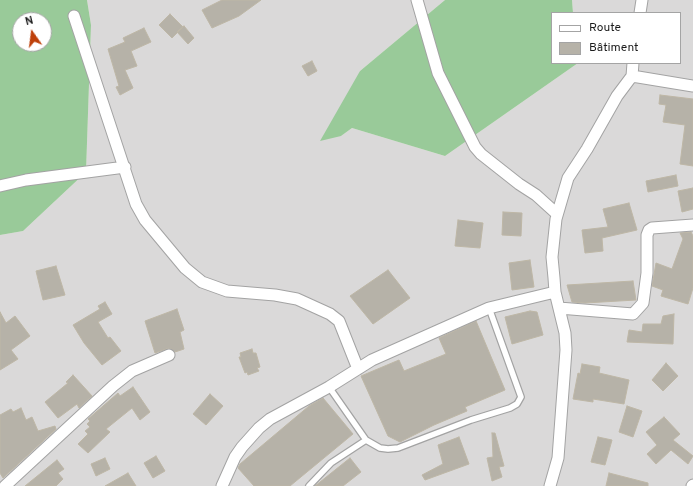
<!DOCTYPE html>
<html>
<head>
<meta charset="utf-8">
<style>
  body { margin:0 }
  #map { position:relative; width:693px; height:486px; overflow:hidden; background:#edede2; font-family:Overpass,sans-serif }
  canvas { display:block }
  .legend { position:absolute; left:551px; top:12px; width:130px; height:52px; box-sizing:border-box; background:#fff; border:1px solid #a4a4a4; margin:0; padding:5px 7px; list-style:none; font-size:12px; color:#1c1c1c }
  .legend li { display:flex; align-items:center; gap:8px; height:20px }
  .legend b { width:20px; border:1px solid #a4a4a4 }
  .north { position:absolute; left:12px; top:12px; width:40px; height:40px; box-sizing:border-box; background:#fff; border:1px solid #a4a4a4; border-radius:50%; rotate:346deg; font-size:11px; font-weight:700; line-height:16px; text-align:center; color:#1c1c1c }
  .north::after { content:''; display:block; margin:auto; width:14px; height:18px; background:#be400a; clip-path:polygon(50% 0,100% 100%,50% 72%,0 100%) }
</style>
</head>
<body>
<div id="map">
<canvas width="693" height="486"></canvas>
<ul class="legend">
<li><b style="height:5px;background:#fff"></b>Route</li>
<li><b style="height:11px;background:#b6b2a8"></b>Bâtiment</li>
</ul>
<div class="north">N</div>
</div>
<script>
const c = document.querySelector('canvas').getContext('2d');
c.lineJoin = 'round';
function fillPath(path, color) {
  c.fillStyle = color;
  c.fill(path, 'evenodd');
}
function shape(rows) {
  const path = new Path2D();
  for (const r of rows) {
    path.moveTo(r[0], r[1]);
    for (let i = 2; i < r.length; i += 2) path.lineTo(r[i], r[i + 1]);
  }
  return path;
}
function trace(path, color, width, dash) {
  c.strokeStyle = color;
  c.lineWidth = width;
  c.lineCap = dash ? 'butt' : 'round';
  c.setLineDash(dash || []);
  c.stroke(path);
}
fillPath(shape([
  [87,0,445,0,360,71,341,136,352,128,445,156,578,63,680,63,680,13,573,13,572,0,693,0,693,486,0,486,0,235,23,231,86,172,91,25]
]), '#dad9d9');
fillPath(shape([
  [0,0,87,0,91,25,86,172,23,231,0,235],
  [20,20,44,20,44,44,20,44],
  [445,0,572,0,573,13,552,13,552,63,578,63,445,156,352,128,341,136,320,141,360,71]
]), '#99ca99');
const building = shape([
  [222,0,261,0,239,16,212,28,202,10,222,0],
  [170,14,183,27,172,38,159,25,170,14],
  [184,26,194,38,188,44,177,32,184,26],
  [144,28,151,42,131,51,137,66,125,70,133,88,120,95,116,87,119,86,108,49,125,42,123,38,144,28],
  [312,61,317,71,308,76,302,66,312,61],
  [660,95,693,99,693,166,680,164,685,125,663,122,666,105,659,104,660,95],
  [676,175,678,186,648,192,646,181,676,175],
  [693,188,693,209,682,212,678,191,693,188],
  [629,203,637,230,602,238,603,251,585,253,582,230,608,227,603,209,629,203],
  [503,212,522,213,521,236,502,235,503,212],
  [458,220,483,223,480,248,455,246,458,220],
  [691,232,693,236,693,288,688,304,661,296,663,290,652,286,656,263,672,269,683,239,680,233,691,232],
  [530,260,534,287,512,290,509,263,530,260],
  [56,266,65,295,43,300,36,271,56,266],
  [388,270,410,298,373,324,350,296,388,270],
  [633,281,636,300,585,303,572,302,567,285,633,281],
  [105,302,112,314,98,322,108,338,110,337,121,351,102,365,84,343,73,325,100,309,98,306,105,302],
  [177,309,184,330,180,332,184,349,175,352,169,348,155,353,145,321,177,309],
  [530,311,537,312,543,335,512,344,505,317,530,311],
  [0,312,6,323,15,316,30,336,11,350,18,359,0,370,0,312],
  [674,314,673,344,627,342,629,330,642,332,643,324,661,324,663,316,674,314],
  [476,321,505,390,465,407,467,411,434,425,400,442,388,436,361,376,399,360,404,371,446,354,439,338,476,321],
  [252,349,253,353,256,353,260,367,257,368,259,371,248,375,247,372,245,373,239,357,241,357,240,353,252,349],
  [666,363,678,376,663,391,652,380,666,363],
  [582,364,600,367,599,373,629,380,624,404,593,399,593,402,573,399,578,373,580,374,582,364],
  [73,375,92,396,79,408,77,404,58,418,45,402,68,383,66,382,73,375],
  [133,387,150,412,140,420,132,408,106,429,110,432,88,453,78,444,88,434,85,431,90,427,87,424,90,421,88,419,118,393,120,396,133,387],
  [210,394,223,406,206,425,193,414,210,394],
  [323,398,353,434,290,486,254,486,238,468,240,464,309,406,323,398],
  [627,406,642,411,633,437,619,432,627,406],
  [21,408,26,420,32,417,38,431,55,426,56,429,3,478,0,473,0,415,11,409,13,412,21,408],
  [664,417,680,434,673,440,693,456,688,464,671,450,656,464,647,454,657,445,646,432,664,417],
  [492,433,495,433,504,466,499,467,502,477,492,481,487,458,493,457,492,433],
  [459,437,469,464,425,480,422,475,443,464,438,445,459,437],
  [598,437,612,440,605,465,591,462,598,437],
  [156,456,165,471,153,478,144,463,156,456],
  [105,458,110,469,96,476,91,464,105,458],
  [350,458,361,472,343,486,315,486,350,458],
  [57,460,64,469,58,473,63,479,56,486,25,486,57,460],
  [128,473,136,486,105,486,128,473],
  [609,473,648,483,648,486,606,486,609,473]
]);
fillPath(building, '#b6b2a8');
trace(building, '#beb7a6', 1);
const service = shape([
  [329,387,366,440,380,448,388,449,398,448,471,420,510,408,517,404,521,397,489,308],
  [309,486,331,463,366,440]
]);
const minor = shape([
  [417,0,438,73,475,147,481,154,519,184,536,195,557,214],
  [640,13,642,0],
  [74,16,136,204,145,220,185,268,202,282,227,291,275,295,297,299,330,314,339,321,358,369],
  [633,63,632,76,693,86],
  [0,186,26,180,125,167],
  [559,308,633,314,643,303,647,273,647,235,649,230,652,228,693,225],
  [5,486,113,386,132,371,169,355],
  [222,486,235,457,242,447,259,428,270,419,329,387,372,360,489,308,555,292],
  [550,486,558,458,566,350,565,333,555,292,554,278,552,257,556,219,568,178,587,149,617,96,632,76],
  [692,486,693,485]
]);
trace(service, '#a3a3a3', 8);
trace(minor, '#a3a3a3', 13);
trace(service, '#fff', 5.5);
trace(minor, '#fff', 11);
</script>
</body>
</html>
